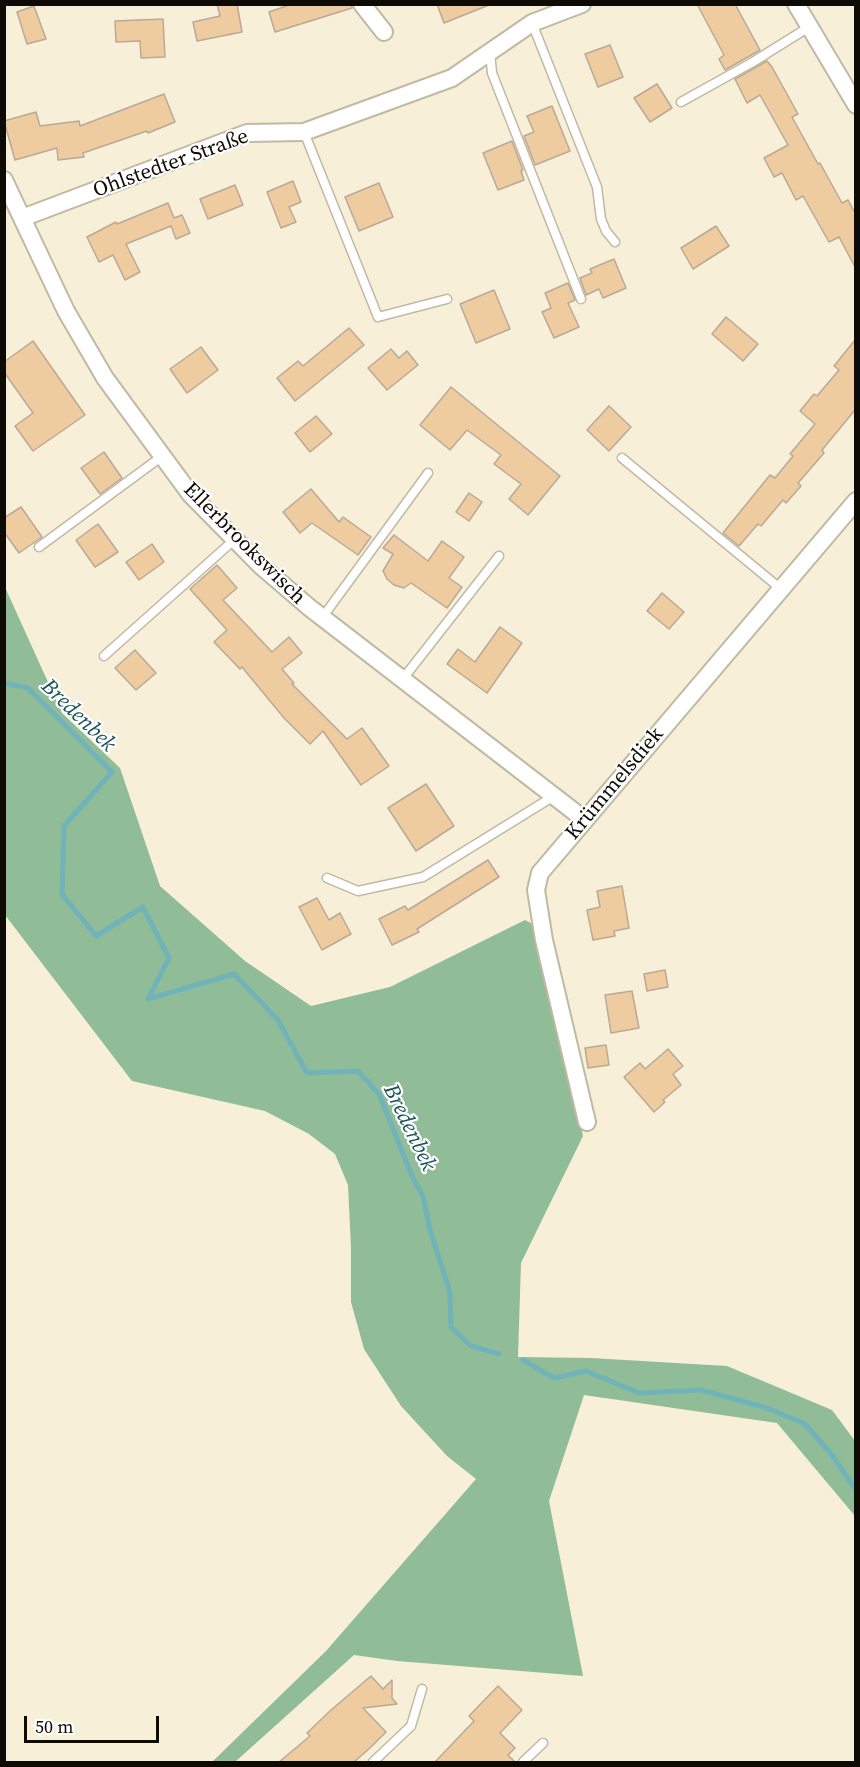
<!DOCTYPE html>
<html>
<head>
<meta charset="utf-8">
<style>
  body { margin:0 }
  #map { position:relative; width:860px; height:1767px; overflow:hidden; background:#f8efd9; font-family:"Source Serif 4",serif }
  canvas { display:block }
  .frame { position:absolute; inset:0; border:6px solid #0e0b05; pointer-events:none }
  .scale { position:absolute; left:24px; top:1716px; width:135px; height:27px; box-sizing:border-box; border:3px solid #0e0b05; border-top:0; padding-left:8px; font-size:18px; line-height:21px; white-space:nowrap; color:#0e0b05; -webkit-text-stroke:4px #fff; paint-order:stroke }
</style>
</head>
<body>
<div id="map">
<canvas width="860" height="1767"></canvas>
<div class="frame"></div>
<div class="scale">50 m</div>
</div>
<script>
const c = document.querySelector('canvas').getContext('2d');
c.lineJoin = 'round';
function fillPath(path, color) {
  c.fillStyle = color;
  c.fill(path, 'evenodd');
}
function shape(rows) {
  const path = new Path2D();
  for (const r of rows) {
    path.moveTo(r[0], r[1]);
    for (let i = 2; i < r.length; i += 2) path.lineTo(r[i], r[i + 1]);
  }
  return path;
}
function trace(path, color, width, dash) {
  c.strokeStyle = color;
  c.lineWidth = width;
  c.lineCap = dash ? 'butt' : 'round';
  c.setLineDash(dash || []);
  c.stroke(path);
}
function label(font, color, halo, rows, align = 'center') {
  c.font = font + ' "Source Serif 4",serif';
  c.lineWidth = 4.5;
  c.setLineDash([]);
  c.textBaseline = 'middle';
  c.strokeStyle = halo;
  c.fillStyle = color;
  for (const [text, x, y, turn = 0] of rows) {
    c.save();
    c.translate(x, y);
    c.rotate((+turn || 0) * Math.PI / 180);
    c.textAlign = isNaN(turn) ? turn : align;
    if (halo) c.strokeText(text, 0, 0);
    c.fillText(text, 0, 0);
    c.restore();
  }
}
fillPath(shape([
  [4,585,62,713,120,768,160,886,245,961,311,1006,390,987,525,920,537,926,583,1136,521,1263,518,1357,591,1358,727,1366,832,1410,855,1441,855,1516,777,1423,584,1395,549,1501,583,1676,397,1661,354,1655,235,1762,212,1762,326,1651,476,1479,447,1456,401,1406,364,1349,351,1302,351,1248,348,1185,335,1154,309,1134,265,1111,132,1081,5,915]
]), '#90bc98');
trace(shape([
  [4,683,28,688,112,772,64,826,62,894,96,936,143,907,169,958,148,999,234,974,278,1020,307,1073,358,1071,379,1094,412,1176,423,1196,430,1230,450,1292,451,1327,471,1346,499,1354],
  [523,1360,554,1378,586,1371,639,1393,701,1390,767,1408,805,1424,832,1455,856,1490]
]), '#70b4b9', 5);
const building = shape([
  [217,4,237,4,242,32,197,41,193,22,220,16,217,4],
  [292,4,352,4,352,8,275,32,269,12,292,4],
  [437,4,489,4,489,5,444,23,437,4],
  [697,4,735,4,760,50,725,70,719,59,724,55,697,4],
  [34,6,46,39,27,44,17,12,34,6],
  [163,19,165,57,141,58,140,41,116,42,115,21,163,19],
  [610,45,623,77,598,87,585,54,610,45],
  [767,61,772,67,798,114,792,117,818,164,820,163,842,203,848,200,855,213,855,267,839,237,829,242,803,196,796,200,782,173,774,177,764,158,788,145,760,95,747,103,735,79,767,61],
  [657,84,672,108,650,122,634,98,657,84],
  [164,94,175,122,148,133,147,131,83,153,84,157,58,160,57,148,15,160,4,121,36,112,40,126,79,121,80,126,164,94],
  [552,106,570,151,535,165,524,136,534,132,527,116,552,106],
  [512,141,523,170,521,171,524,180,498,190,483,153,512,141],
  [293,181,301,202,289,207,296,222,281,228,267,192,293,181],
  [379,183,393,217,359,231,345,197,379,183],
  [235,185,243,205,208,219,200,199,235,185],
  [168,203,174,218,182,215,190,233,176,239,171,226,126,244,140,272,125,280,113,255,99,262,87,237,116,222,117,224,168,203],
  [716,226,729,246,693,269,681,248,716,226],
  [614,259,626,288,603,298,599,289,586,295,580,278,592,273,590,269,614,259],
  [568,283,575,300,568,303,579,327,554,338,542,312,551,308,545,293,568,283],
  [494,290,510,329,476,343,460,304,494,290],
  [726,317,758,344,743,361,712,334,726,317],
  [349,328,364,345,295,401,277,378,298,361,303,366,349,328],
  [855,340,855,410,822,450,824,453,798,483,801,486,786,503,783,500,761,526,758,524,739,546,723,533,770,475,775,478,793,456,790,454,815,424,800,411,814,394,817,396,839,370,834,366,855,340],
  [33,341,85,415,33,451,15,426,33,413,4,372,4,362,33,341],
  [201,347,218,370,187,393,170,369,201,347],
  [391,349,399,358,407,351,418,365,387,390,368,368,391,349],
  [451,387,560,476,528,515,509,499,521,484,494,464,501,455,467,430,450,450,420,425,451,387],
  [609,406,631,427,609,451,587,430,609,406],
  [316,416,332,434,310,452,295,433,316,416],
  [104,452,122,478,100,494,81,468,104,452],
  [311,489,339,522,343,517,371,537,358,555,312,523,300,533,283,512,311,489],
  [469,493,482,502,469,521,456,512,469,493],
  [21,507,42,537,19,553,4,532,4,518,21,507],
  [98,524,118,552,95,567,76,540,98,524],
  [394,535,428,561,442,541,464,557,449,578,462,587,447,608,411,583,404,588,394,585,387,579,383,571,393,554,383,548,394,535],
  [152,544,164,562,139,580,126,562,152,544],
  [217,565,237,588,223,600,272,652,289,637,302,653,282,669,294,683,292,684,347,739,362,728,389,766,361,785,323,731,310,744,284,718,242,667,240,669,214,642,227,630,190,589,217,565],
  [662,593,684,612,669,629,647,611,662,593],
  [500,627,522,643,487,693,447,664,458,649,475,662,500,627],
  [135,650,156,673,136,690,115,668,135,650],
  [426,784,454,826,416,851,388,808,426,784],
  [488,860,499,877,417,929,419,932,392,945,379,919,405,906,408,910,488,860],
  [622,886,629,928,614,931,615,936,593,940,587,910,600,907,597,891,622,886],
  [317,898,329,920,340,913,351,934,322,950,299,907,317,898],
  [665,970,668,987,647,991,644,974,665,970],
  [632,991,639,1028,611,1033,605,995,632,991],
  [606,1045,609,1065,588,1068,585,1048,606,1045],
  [668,1049,683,1066,673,1074,681,1085,663,1100,665,1102,654,1112,624,1077,640,1063,645,1069,668,1049],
  [371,1676,383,1689,392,1680,392,1698,397,1704,363,1708,386,1732,371,1747,354,1762,279,1762,310,1736,307,1733,331,1710,371,1676],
  [498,1686,522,1710,500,1733,515,1748,508,1755,515,1762,435,1762,474,1721,469,1716,498,1686]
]);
fillPath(building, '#efcba0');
trace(building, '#b9a997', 1.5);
const service = shape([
  [532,23,597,187,601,219,606,231,615,242],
  [490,52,492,73,581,299],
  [681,102,753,62,809,27],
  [304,132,378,317,447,299],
  [622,458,781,589],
  [39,547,161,457],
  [322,618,428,473],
  [104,656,234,540],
  [402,680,499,556],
  [327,878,358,891,423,877,554,796],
  [373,1762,411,1726,422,1689],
  [523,1762,543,1743]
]);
const minor = shape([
  [362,4,384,32],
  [796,4,856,105],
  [4,180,66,311,105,378,191,495,261,566,310,608,585,820],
  [22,218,247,133,304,132,452,78,532,23,582,4],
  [587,1122,544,940,536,890,540,873,856,501]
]);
trace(service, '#c1b9a3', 11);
trace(minor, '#c1b9a3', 20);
trace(service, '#fff', 8);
trace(minor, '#fff', 16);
label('21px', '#0e0b05', '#fff', [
  ["Ohlstedter Straße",171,164,-20],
  ["Ellerbrookswisch",244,544,45],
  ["Krümmelsdiek",615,784,-50]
]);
label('italic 22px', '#195458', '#fff', [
  ["Bredenbek",78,716,44],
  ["Bredenbek",409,1128,64]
]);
</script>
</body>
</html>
